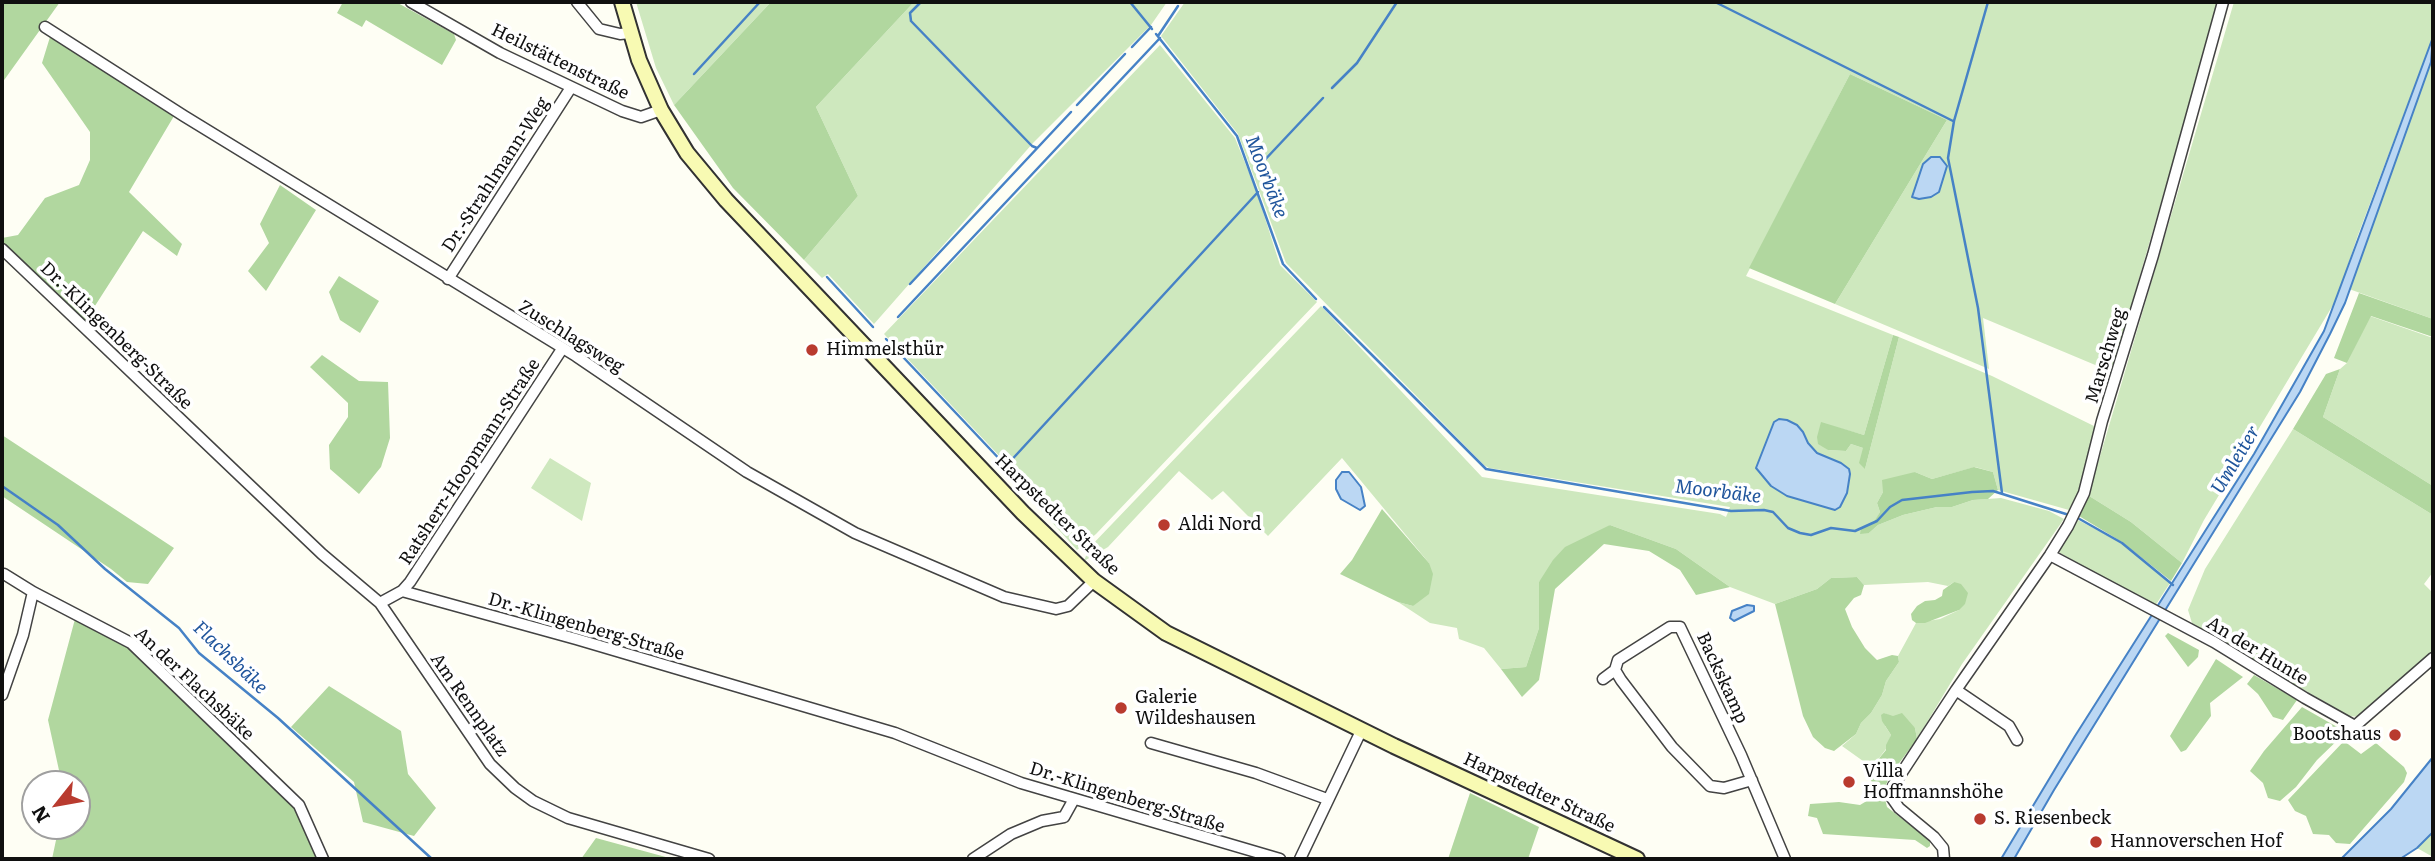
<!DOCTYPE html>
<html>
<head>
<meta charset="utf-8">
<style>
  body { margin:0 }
  #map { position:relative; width:2435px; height:861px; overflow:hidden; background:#fefef4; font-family:Literata,serif }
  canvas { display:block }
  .frame { position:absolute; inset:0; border:4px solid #101010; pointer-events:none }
  .north { position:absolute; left:21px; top:770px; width:70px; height:70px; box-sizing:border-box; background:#fff; border:2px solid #9f9f9f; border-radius:50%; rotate:239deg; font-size:19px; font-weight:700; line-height:28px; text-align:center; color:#101010 }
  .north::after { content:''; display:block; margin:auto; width:24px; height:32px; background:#b93b2f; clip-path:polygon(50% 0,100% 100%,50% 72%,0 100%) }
</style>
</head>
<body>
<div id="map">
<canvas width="2435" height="861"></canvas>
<div class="frame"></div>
<div class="north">N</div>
</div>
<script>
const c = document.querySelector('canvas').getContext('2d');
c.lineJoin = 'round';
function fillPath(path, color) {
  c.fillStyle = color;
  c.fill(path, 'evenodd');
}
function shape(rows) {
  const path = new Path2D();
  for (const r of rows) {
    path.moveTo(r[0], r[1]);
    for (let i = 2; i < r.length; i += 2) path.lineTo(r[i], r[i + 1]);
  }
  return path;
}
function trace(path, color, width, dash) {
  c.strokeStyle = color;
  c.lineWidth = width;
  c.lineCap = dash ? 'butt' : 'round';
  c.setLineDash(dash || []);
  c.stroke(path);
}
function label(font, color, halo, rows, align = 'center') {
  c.font = font + ' Literata,serif';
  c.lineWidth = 7;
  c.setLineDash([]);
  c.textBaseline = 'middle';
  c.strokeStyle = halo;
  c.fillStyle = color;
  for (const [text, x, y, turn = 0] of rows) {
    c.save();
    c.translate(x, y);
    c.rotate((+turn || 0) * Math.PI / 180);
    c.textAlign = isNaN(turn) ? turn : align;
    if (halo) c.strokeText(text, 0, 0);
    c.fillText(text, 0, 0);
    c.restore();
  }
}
fillPath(shape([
  [636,2,771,2,674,105,656,68],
  [914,2,1167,2,1151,25,1033,143,874,324,828,274,822,278,804,260,858,196,816,107],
  [1185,2,2219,2,2112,372,1983,318,1989,369,1835,304,1947,120,1850,74,1746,276,1893,335,1864,435,1821,423,1828,450,1846,451,1851,444,1863,448,1865,469,1899,337,1992,376,2094,426,2095,430,2078,492,2069,510,1998,490,1993,472,1975,467,1932,479,1915,472,1883,492,1877,503,1880,512,1875,522,1862,529,1869,533,1878,525,1903,515,1937,507,1952,507,1973,500,2001,498,2049,511,2064,519,1962,664,1917,739,1915,728,1884,713,1885,726,1891,735,1886,749,1876,762,1870,766,1842,746,1856,734,1861,723,1871,713,1882,695,1886,681,1899,662,1898,656,1916,623,1940,619,1959,610,1954,582,1948,586,1928,582,1864,585,1857,577,1831,578,1817,589,1775,604,1730,587,1676,549,1610,525,1539,582,1539,628,1526,667,1501,669,1484,648,1459,639,1457,628,1430,623,1398,602,1413,606,1429,563,1342,458,1268,536,1223,491,1212,500,1179,471,1108,547,1084,561,1089,548,1321,306,1482,477,1720,514,1726,517,1730,507,1489,468,1484,465,1286,263,1238,134,1161,36],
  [1779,419,1803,432,1808,443,1817,453,1841,463,1771,486,1756,468,1774,422],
  [2234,2,2433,2,2433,37,2358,235,2336,300,2204,520,2182,563,2131,522,2086,494,2095,462,2098,463,2111,419],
  [1160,45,1235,138,1256,190,1280,265,1317,302,1096,534,1077,550,1002,467,1006,463,884,334],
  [2433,52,2433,319,2349,289],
  [2370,316,2433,338,2433,486,2323,417,2340,369,2347,363],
  [2293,429,2433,515,2433,572,2424,584,2433,593,2433,653,2361,717,2349,716,2287,680,2265,661,2259,667,2203,632,2192,623,2188,610,2205,569],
  [550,458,591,483,582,521,531,488],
  [2078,520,2122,543,2170,583,2155,606,2060,553,2059,547],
  [2433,832,2433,857,2417,848]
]), '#cee8be');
fillPath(shape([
  [2,2,60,2,2,83],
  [343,2,396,2,454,34,456,40,442,65,366,20,362,27,337,13],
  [771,2,914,2,816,107,858,196,804,260,733,188,674,105],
  [50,37,174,116,129,192,182,244,177,256,143,231,84,323,2,242,2,238,18,235,45,198,79,185,90,160,90,132,42,63],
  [1850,74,1947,120,1835,304,1749,268],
  [280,185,316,210,266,291,248,271,269,243,260,224],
  [339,276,379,301,360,333,340,320,329,292],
  [2359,293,2433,319,2433,337,2371,316,2347,363,2334,358],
  [1893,335,1899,337,1865,469,1859,463,1863,448,1851,444,1846,451,1828,450,1818,444,1817,437,1821,422,1864,435],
  [322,355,359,381,388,382,390,438,381,467,359,494,330,469,329,445,348,417,348,403,310,367],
  [2340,369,2323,417,2433,486,2433,515,2293,429,2326,374],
  [2,435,174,548,148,584,127,582,111,569,2,496],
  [1974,467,1993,472,1998,490,1988,499,1973,500,1952,507,1937,507,1903,515,1878,525,1869,533,1860,534,1861,529,1874,522,1880,512,1877,503,1883,492,1882,480,1915,472,1932,479],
  [2086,494,2131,522,2182,563,2171,581,2122,542,2079,516],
  [1382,509,1429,563,1433,574,1429,594,1413,606,1398,602,1340,574,1352,560],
  [1610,525,1676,549,1730,587,1696,595,1680,570,1649,551,1604,544,1555,589,1539,680,1522,697,1501,669,1526,667,1539,628,1539,582,1553,560,1565,547],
  [1857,577,1864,585,1861,595,1854,598,1845,609,1852,627,1865,648,1877,660,1892,655,1898,656,1899,662,1886,681,1882,695,1871,713,1861,723,1856,734,1834,751,1825,748,1813,737,1803,716,1775,604,1817,589,1831,578],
  [1954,582,1961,584,1968,593,1965,604,1959,610,1925,623,1916,623,1912,620,1911,614,1917,606,1925,601,1935,600,1942,596,1943,590],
  [75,619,130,647,295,806,320,859,52,859,59,826,77,826,77,784,62,784,48,720],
  [2168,633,2199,650,2198,657,2188,667,2165,636],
  [2216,659,2243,677,2210,703,2211,716,2186,750,2181,752,2170,736],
  [2254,675,2297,700,2283,720,2273,717,2258,694,2247,684],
  [329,686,401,731,408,774,436,808,414,836,363,822,354,782,291,727],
  [2302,707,2346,732,2317,760,2296,787,2280,801,2268,798,2263,783,2250,771,2264,751],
  [1884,713,1893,716,1902,713,1915,728,1917,739,1891,774,1883,791,1887,807,1925,837,1930,842,1930,846,1927,848,1915,840,1823,834,1817,818,1808,816,1810,804,1839,802,1860,805,1875,796,1875,787,1870,779,1870,766,1876,762,1886,750,1886,745,1891,735,1882,721,1881,715],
  [2344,741,2361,754,2376,743,2404,767,2407,773,2404,782,2350,844,2336,843,2329,835,2313,834,2306,816,2295,811,2288,800],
  [1470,793,1539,827,1528,859,1448,859],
  [596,838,673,859,581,859]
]), '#b1d79f');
const water = shape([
  [2433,37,2431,62,2345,303,2330,334,2300,392,2054,790,2014,859,2001,859,2075,736,2254,454,2324,331,2433,37],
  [1931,157,1940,157,1947,166,1939,192,1931,197,1919,199,1912,197,1923,164,1931,157],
  [1779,419,1787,420,1797,425,1803,432,1808,443,1817,453,1841,463,1849,469,1850,474,1847,493,1840,507,1835,510,1787,496,1771,486,1756,468,1774,422,1779,419],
  [1342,472,1349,472,1361,487,1365,506,1360,510,1341,499,1336,489,1336,480,1342,472],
  [1747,605,1754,606,1754,611,1734,621,1730,618,1732,611,1747,605],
  [2433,757,2433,832,2417,848,2400,859,2341,859,2391,809,2433,757]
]);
fillPath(water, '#bbd7f3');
trace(water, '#4682c6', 2);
trace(shape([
  [921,2,910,13,911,21,1032,146,1037,148],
  [1130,2,1152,29],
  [1715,2,1953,121],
  [1988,2,1954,121,1948,158,1978,308,2002,493],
  [1156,34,1237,136,1283,264,1316,299],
  [1158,36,1178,6],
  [1132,47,1151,27],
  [694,74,760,2],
  [1332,88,1357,63,1397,2],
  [1077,105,1125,54],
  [1260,165,1323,98],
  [827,277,873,327],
  [910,284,1071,112],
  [1324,307,1486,469,1731,511,1764,510,1773,512,1788,528,1800,533,1811,535,1831,528,1855,531,1877,521,1890,507,1902,500,1972,492,1993,491,2069,515],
  [898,317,1160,38],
  [886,339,1006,466,1258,192],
  [2,486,58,525,105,569,179,628,199,653,278,718,432,859],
  [2076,517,2122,543,2173,585]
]), '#4682c6', 2.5);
const street = shape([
  [411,2,500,53,622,111,641,117,661,110],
  [577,2,599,29,620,34,630,33],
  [45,27,184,116,576,356,747,472,855,533,1004,597,1056,609,1068,606,1094,581],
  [2,249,322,554,380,603,490,764,515,788,533,801,568,818,709,859],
  [448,279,570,89],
  [2050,555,2214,642,2305,698,2355,726,2433,658],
  [4,574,33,592,131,643,299,805,323,859],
  [402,591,576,639,895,733,1021,783,1280,859],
  [380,603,402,591,410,582,562,349],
  [1603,679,1615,670],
  [1956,690,2009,726,2017,740],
  [2,695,23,635,33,592],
  [1151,743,1256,773,1327,799],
  [1752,780,1724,788,1710,786,1672,747,1621,680,1615,670,1618,660,1670,627,1680,627,1741,755,1785,859],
  [973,859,1011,834,1042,821,1064,817,1074,799],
  [1300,859,1362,729],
  [1944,859,1943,848,1934,837,1899,808,1892,798,1893,786,1956,690,2050,555,2068,526,2084,493,2102,421,2153,255,2223,2]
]);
const secondary = shape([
  [622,2,639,60,661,110,687,153,726,200,1023,513,1094,581,1166,633,1394,746,1637,859]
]);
trace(street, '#434343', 13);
trace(secondary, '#323232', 18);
trace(street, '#fff', 10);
trace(secondary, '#f8fab3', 14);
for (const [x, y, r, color] of [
  [812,350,7,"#b93b2f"],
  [1164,525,7,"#b93b2f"],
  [1121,708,7,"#b93b2f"],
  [2395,735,7,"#b93b2f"],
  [1849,782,7,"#b93b2f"],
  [1980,819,7,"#b93b2f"],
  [2096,842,7,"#b93b2f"]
]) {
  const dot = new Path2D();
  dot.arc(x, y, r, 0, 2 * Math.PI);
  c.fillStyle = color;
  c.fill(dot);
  trace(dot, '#fff', 2.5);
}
label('18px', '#101010', '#fff', [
  ["Heilstättenstraße",560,62,26],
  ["Dr.-Strahlmann-Weg",496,175,-57],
  ["Dr.-Klingenberg-Straße",116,336,44],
  ["Zuschlagsweg",571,337,32],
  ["Marschweg",2106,356,-73],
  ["Ratsherr-Hoopmann-Straße",470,462,-57],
  ["Harpstedter Straße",1057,515,44],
  ["Dr.-Klingenberg-Straße",586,627,16],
  ["An der Hunte",2257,651,31],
  ["Backskamp",1722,678,65],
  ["An der Flachsbäke",194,684,43],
  ["Am Rennplatz",469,705,55],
  ["Harpstedter Straße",1539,793,25],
  ["Dr.-Klingenberg-Straße",1127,798,17]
]);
label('18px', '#101010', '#fff', [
  ["Himmelsthür",826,350],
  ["Aldi Nord",1178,525],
  ["Galerie",1135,698],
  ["Wildeshausen",1135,719],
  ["Bootshaus",2381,735,"right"],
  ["Villa",1863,772],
  ["Hoffmannshöhe",1863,793],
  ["S. Riesenbeck",1994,819],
  ["Hannoverschen Hof",2110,842]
], 'left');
label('italic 19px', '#20559c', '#fff', [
  ["Moorbäke",1266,177,69],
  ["Umleiter",2236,460,-59],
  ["Moorbäke",1718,492,7],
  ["Flachsbäke",230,658,44]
]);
</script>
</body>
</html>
